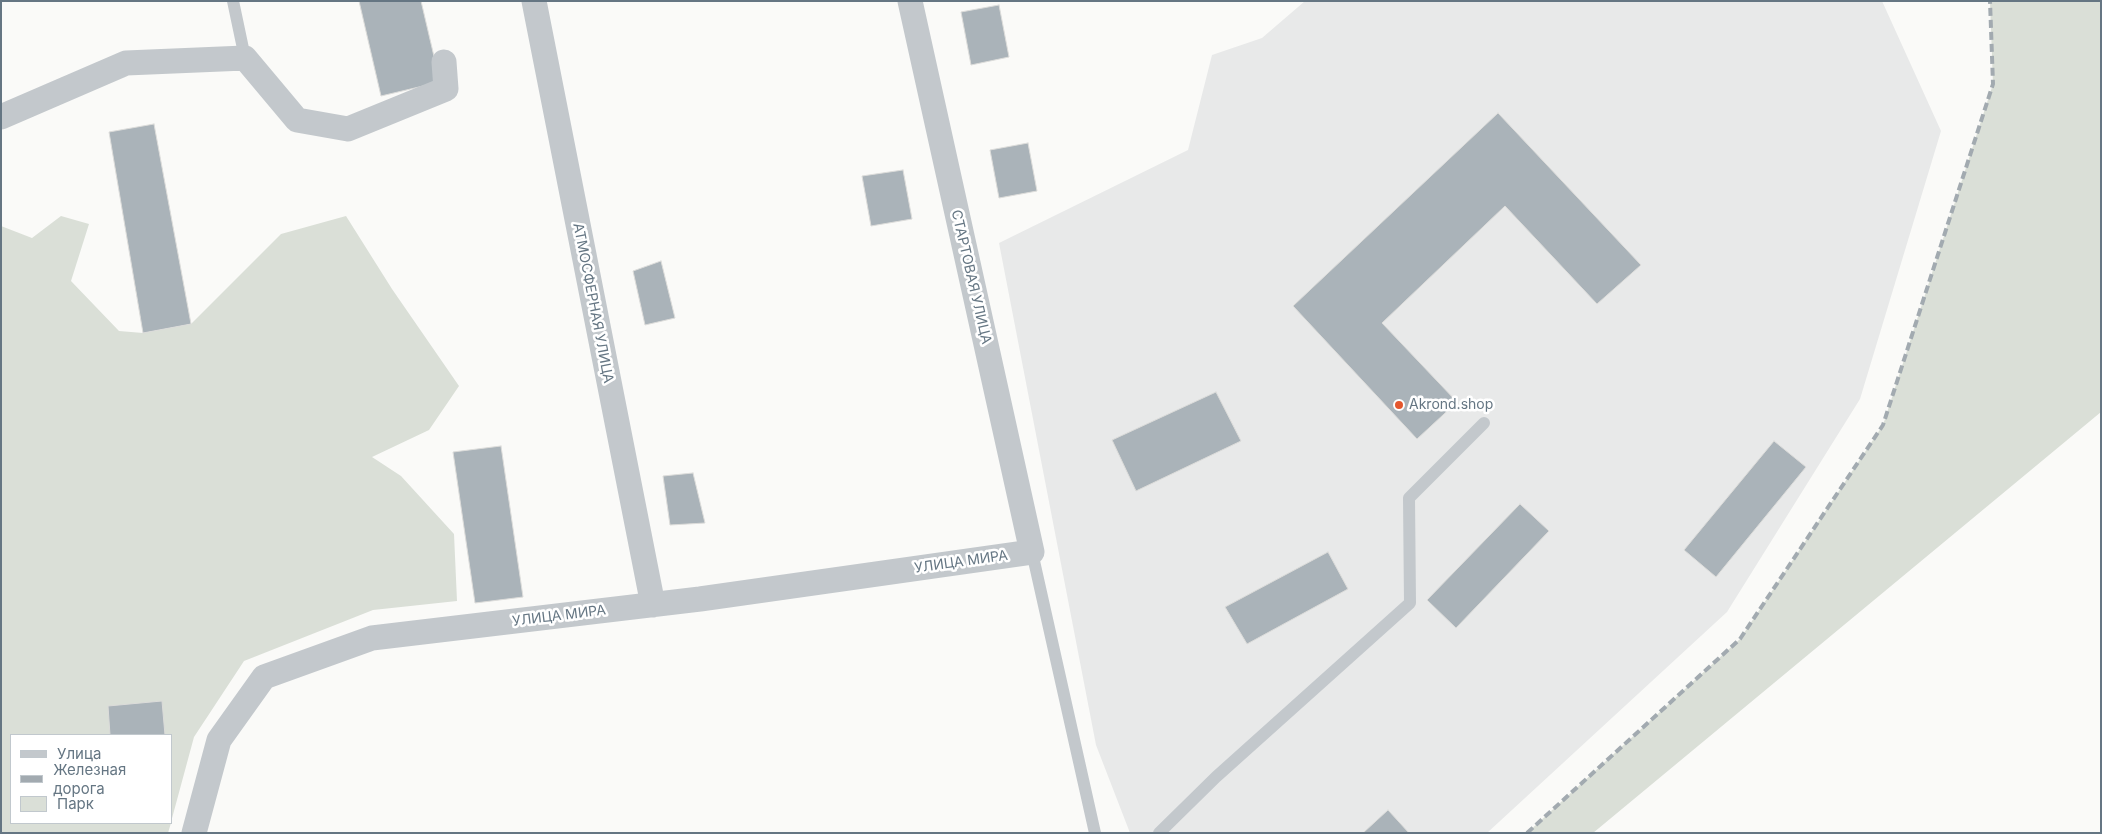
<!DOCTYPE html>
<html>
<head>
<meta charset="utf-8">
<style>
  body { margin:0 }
  #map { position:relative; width:2102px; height:834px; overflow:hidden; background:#fafaf8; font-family:Inter,sans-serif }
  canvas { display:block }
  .frame { position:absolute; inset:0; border:2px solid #657683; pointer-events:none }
  .legend { position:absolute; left:10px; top:734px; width:162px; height:90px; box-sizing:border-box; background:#fff; border:1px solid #c1c8cd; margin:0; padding:6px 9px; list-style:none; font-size:15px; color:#657683 }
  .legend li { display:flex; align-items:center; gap:10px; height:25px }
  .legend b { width:25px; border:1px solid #c1c8cd }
</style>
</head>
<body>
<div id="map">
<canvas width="2102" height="834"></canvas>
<div class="frame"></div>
<ul class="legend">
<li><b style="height:6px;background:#c3c8cc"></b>Улица</li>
<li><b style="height:6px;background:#a2aab0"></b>Железная дорога</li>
<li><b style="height:14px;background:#dadfd7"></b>Парк</li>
</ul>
</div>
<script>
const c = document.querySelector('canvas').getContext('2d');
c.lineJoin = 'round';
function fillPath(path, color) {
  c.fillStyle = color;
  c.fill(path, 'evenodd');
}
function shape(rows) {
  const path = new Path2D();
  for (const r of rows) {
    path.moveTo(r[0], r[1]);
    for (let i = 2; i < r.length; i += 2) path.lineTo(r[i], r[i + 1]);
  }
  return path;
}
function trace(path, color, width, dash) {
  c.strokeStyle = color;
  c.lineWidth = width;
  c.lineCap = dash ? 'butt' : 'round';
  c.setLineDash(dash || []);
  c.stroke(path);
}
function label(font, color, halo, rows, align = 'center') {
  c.font = font + ' Inter,sans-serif';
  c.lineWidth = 5;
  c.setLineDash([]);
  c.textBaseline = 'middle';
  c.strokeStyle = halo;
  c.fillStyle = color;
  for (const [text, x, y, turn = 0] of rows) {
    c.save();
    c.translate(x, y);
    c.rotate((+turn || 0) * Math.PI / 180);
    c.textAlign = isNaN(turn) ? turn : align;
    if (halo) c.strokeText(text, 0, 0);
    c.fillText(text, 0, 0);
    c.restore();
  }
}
fillPath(shape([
  [1305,1,1882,1,1941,131,1860,399,1727,612,1487,833,1130,833,1096,745,999,243,1188,150,1212,55,1262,38]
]), '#e8e9e9');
fillPath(shape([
  [1990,1,2101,1,2101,412,1593,833,1527,833,1740,639,1883,425,1993,84],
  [61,216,89,224,71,281,119,331,143,333,191,324,281,234,346,216,392,289,459,386,429,430,372,457,401,476,454,534,457,601,373,610,244,661,194,737,171,822,171,735,11,735,11,823,171,823,168,833,1,833,1,226,32,238]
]), '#dadfd7');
const building = shape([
  [359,1,421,1,440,82,381,96,359,1],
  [999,5,1009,57,971,65,961,12,999,5],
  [1498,113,1641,265,1597,304,1505,206,1382,323,1457,402,1417,439,1293,306,1498,113],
  [154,124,191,324,143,333,109,132,154,124],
  [1028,143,1037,191,999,198,990,150,1028,143],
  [903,170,912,219,871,226,862,176,903,170],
  [661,261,675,318,645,325,633,271,661,261],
  [1216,392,1241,441,1136,491,1112,440,1216,392],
  [1774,441,1806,467,1716,577,1684,550,1774,441],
  [501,446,523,597,475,603,453,452,501,446],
  [693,473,705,523,670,525,663,476,693,473],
  [1520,504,1549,531,1456,628,1427,600,1520,504],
  [1328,552,1348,589,1247,644,1225,607,1328,552],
  [162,701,165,735,110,735,108,706,162,701],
  [1388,810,1409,833,1363,833,1388,810]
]);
fillPath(building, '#aab3b9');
trace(building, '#dcdcda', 1);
trace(shape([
  [233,1,245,58],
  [1032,552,1095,833],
  [1159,833,1216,777,1410,603,1409,498,1484,423]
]), '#c3c8cc', 12);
trace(shape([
  [534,1,653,605],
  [1,117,126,63,245,58,297,120,348,129,446,89,444,62],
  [194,833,219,740,264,677,372,638,700,599,1032,552,910,1]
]), '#c3c8cc', 25);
trace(shape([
  [1527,833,1740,639,1883,425,1993,84,1990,1]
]), '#a2aab0', 4, [8, 4]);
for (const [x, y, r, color] of [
  [1399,405,5,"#e4572e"]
]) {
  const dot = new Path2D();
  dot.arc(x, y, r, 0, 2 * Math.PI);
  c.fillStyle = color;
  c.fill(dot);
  trace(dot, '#fff', 2);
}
label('14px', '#657683', '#fff', [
  ["СТАРТОВАЯ УЛИЦА",971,277,77],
  ["АТМОСФЕРНАЯ УЛИЦА",593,303,79],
  ["УЛИЦА МИРА",961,562,-8],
  ["УЛИЦА МИРА",559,616,-7]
]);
label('14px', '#657683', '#fff', [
  ["Akrond.shop",1409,405]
], 'left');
</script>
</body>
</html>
